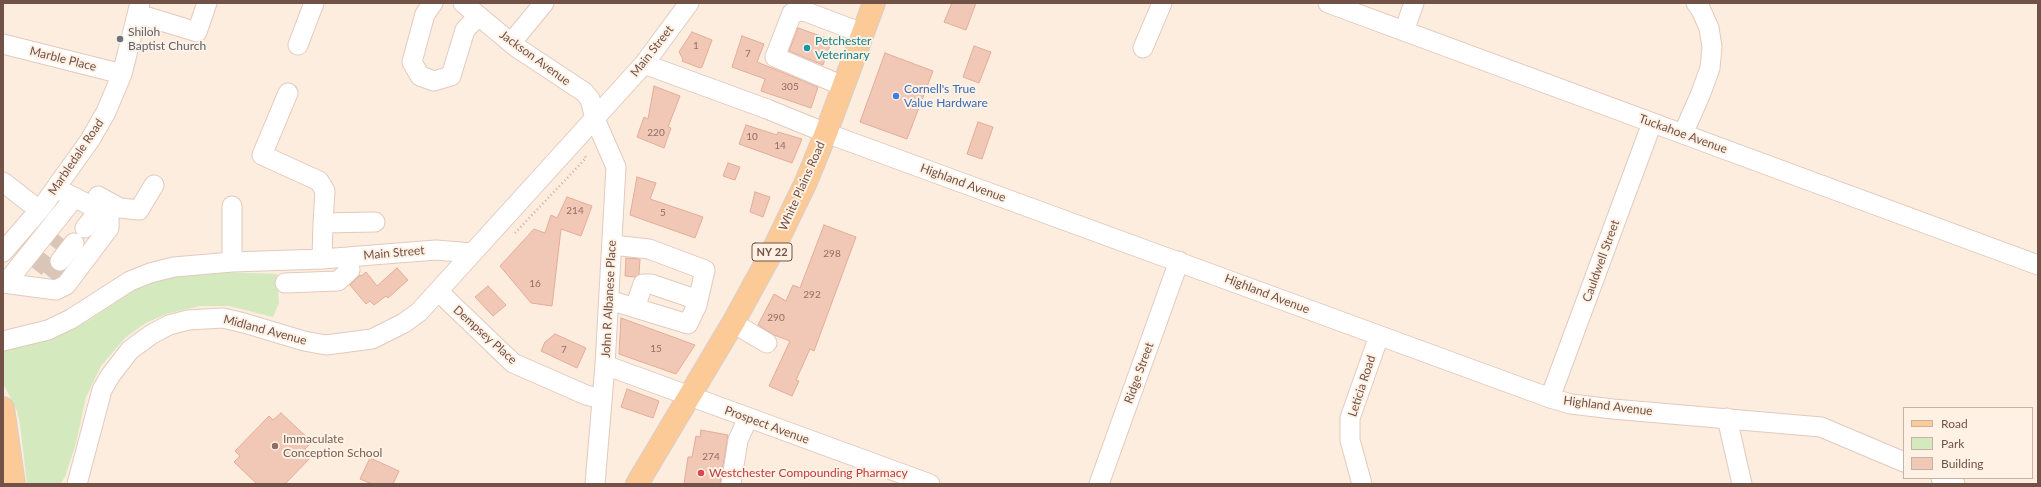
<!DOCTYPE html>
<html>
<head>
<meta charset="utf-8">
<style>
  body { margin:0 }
  #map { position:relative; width:2041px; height:487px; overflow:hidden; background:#fceddf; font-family:Lato,sans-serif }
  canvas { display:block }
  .frame { position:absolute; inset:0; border:4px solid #725147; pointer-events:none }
  .legend { position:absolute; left:1903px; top:407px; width:130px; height:72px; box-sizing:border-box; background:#fff2e5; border:1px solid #c7b2a6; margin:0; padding:5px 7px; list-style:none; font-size:12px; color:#725147 }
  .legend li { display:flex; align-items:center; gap:8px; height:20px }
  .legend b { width:20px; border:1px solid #c7b2a6 }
</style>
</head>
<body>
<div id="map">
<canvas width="2041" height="487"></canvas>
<div class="frame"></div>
<ul class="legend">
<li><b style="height:5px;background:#fcca96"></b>Road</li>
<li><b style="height:11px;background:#d4e9be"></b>Park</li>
<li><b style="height:11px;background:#f1c7b6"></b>Building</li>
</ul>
</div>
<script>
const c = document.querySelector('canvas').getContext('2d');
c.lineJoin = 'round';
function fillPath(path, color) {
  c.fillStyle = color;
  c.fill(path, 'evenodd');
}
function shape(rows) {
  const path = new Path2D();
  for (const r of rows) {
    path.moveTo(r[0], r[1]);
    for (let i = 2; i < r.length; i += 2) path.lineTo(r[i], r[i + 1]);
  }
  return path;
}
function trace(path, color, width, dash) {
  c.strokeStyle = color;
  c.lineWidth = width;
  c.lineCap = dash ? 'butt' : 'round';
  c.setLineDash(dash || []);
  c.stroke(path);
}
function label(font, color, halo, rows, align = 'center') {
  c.font = font + ' Lato,sans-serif';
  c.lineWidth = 4;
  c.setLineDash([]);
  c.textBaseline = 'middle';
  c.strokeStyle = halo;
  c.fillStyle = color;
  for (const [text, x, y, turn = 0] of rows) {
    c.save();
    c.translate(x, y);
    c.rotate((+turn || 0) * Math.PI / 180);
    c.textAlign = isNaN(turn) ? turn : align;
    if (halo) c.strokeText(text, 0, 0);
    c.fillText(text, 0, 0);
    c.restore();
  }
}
fillPath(shape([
  [222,272,277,274,279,303,273,317,229,306,200,306,166,314,144,324,125,338,101,366,86,397,76,443,65,477,60,484,27,484,20,424,17,411,3,383,3,351,6,348,28,345,61,334,88,321,134,290,155,281,181,276]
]), '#d4e9be');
const building = shape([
  [952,3,976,3,966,30,944,22,952,3],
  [798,28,832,40,823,65,789,51,798,28],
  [692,32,712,40,702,67,700,68,682,61,683,59,679,52,692,32],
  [742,36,764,44,757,62,818,87,811,108,761,91,765,79,732,67,742,36],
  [974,46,991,52,979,83,963,77,974,46],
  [885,53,933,71,907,139,860,122,885,53],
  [654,86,680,96,668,127,671,128,664,148,637,137,644,117,648,119,654,86],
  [978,122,993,127,982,159,967,154,978,122],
  [746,125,777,135,778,132,802,139,792,163,739,144,746,125],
  [728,163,740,167,735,180,723,176,728,163],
  [637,177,656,183,650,199,703,217,695,238,630,215,637,177],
  [755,192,770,197,763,217,750,212,755,192],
  [567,197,592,206,581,236,561,229,552,306,531,303,500,266,534,229,545,233,551,215,557,218,567,197],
  [824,225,856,237,814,351,810,349,796,380,799,381,792,396,769,386,790,341,774,335,758,325,774,294,786,301,793,285,800,288,824,225],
  [626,258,640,259,639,274,635,277,625,276,626,258],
  [397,268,408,280,388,298,386,296,374,305,370,301,366,304,350,285,360,275,361,276,366,272,377,286,397,268],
  [488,286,506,305,493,316,475,297,488,286],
  [621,318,695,345,676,374,619,354,621,318],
  [555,334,586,348,577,368,541,351,545,342,555,334],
  [627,389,659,401,653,418,621,407,627,389],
  [281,413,312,442,305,449,312,456,285,484,257,484,234,462,240,456,235,451,269,416,273,420,281,413],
  [701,430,728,435,720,484,684,484,688,457,692,457,696,436,700,437,701,430],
  [370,458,399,471,393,484,372,484,360,479,370,458]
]);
fillPath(building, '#f1c7b6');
trace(building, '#e4ac97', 1);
trace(shape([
  [34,269,60,236],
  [48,276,60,261]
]), '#dac6b9', 19, [19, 10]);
const minor = shape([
  [433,3,425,14,412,62,420,76,434,81,451,76,465,30,478,16],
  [463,3,516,47,584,92,590,99,595,119,616,167,605,365,595,484],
  [1328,3,2038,265],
  [138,14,197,32,207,3],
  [1404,31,1414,3],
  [511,43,544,3],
  [3,44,122,74],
  [298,45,314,3],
  [1143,48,1162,3],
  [644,64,767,109,826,133,1550,398,1571,404,1613,409,1821,427,1904,462],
  [843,86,775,57,792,13,804,11,862,33],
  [288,93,262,155,319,181,325,191,323,223],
  [1683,134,1701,93,1710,68,1712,47,1709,28,1701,10,1696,3],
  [3,182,39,210],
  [98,196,120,208,139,210,154,185],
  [232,206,232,262],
  [85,228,99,210],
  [3,252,42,207,90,140,106,112,122,74,140,3],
  [322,259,323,223,375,222],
  [60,261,74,243],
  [3,283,56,290,66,285,109,228,109,215,56,188],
  [6,283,74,198],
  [285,283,338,281,350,270,348,257],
  [439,292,513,363,586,395,602,399],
  [609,300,688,324,697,305,705,270,649,249,612,245],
  [635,308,643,284,651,284,698,300],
  [733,323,767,343],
  [3,341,48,330,71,319,130,281,150,273,174,267,232,262,322,259,436,250,472,253],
  [605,365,930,484],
  [1550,398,1652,123],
  [1727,418,1742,484],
  [1941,478,1955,484],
  [77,484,102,390,110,376,130,350,152,334,169,325,188,320,223,318,244,323,304,341,326,345,372,339,404,323,419,312,644,64,689,3],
  [731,484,738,440,748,418],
  [1099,484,1179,261],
  [1362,484,1350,440,1350,418,1379,336]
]);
const major = shape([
  [3,408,14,484],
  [637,484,733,323,773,250,806,182,826,133,874,3]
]);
trace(minor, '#e2cabe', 21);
trace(major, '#d8cecb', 24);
trace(shape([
  [515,233,586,158,585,156]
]), '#d5ab9a', 2.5, [1, 3]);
trace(minor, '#fff', 19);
trace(major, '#fcca96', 22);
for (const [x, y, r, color] of [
  [120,39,4,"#6b7280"],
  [807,48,4,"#0f9aa8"],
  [896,96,4,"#3f7fe0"],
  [275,446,4,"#8d6e63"],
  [701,473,4,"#e0444e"]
]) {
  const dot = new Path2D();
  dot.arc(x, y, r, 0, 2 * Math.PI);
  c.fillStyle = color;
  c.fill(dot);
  trace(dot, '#fff2e5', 1.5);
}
label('10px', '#926e63', null, [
  ["1",696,46],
  ["7",748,54],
  ["305",790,87],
  ["220",656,133],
  ["10",752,137],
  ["14",780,146],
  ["214",575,211],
  ["5",663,213],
  ["298",832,254],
  ["16",535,284],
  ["292",812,295],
  ["290",776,318],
  ["15",656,349],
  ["7",564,350],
  ["274",711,457]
]);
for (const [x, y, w] of [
  [772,252,40]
]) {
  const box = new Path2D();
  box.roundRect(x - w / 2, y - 9, w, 18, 3);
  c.fillStyle = '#fff2e5';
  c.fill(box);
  trace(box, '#725147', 1);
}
label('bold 11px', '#725147', null, [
  ["NY 22",772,252]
]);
label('12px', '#5b616d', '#fff2e5', [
  ["Shiloh",128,32],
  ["Baptist Church",128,46]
], 'left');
label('12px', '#0d838f', '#fff2e5', [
  ["Petchester",815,41],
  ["Veterinary",815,55]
], 'left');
label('12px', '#725147', '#fff2e5', [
  ["Main Street",652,51,-52],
  ["Jackson Avenue",535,58,36],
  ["Marble Place",63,59,14],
  ["Tuckahoe Avenue",1683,134,20],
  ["Marbledale Road",76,157,-56],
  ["Highland Avenue",963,183,20],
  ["White Plains Road",802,186,-66],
  ["Main Street",394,253,-5],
  ["Cauldwell Street",1601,261,-70],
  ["Highland Avenue",1267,294,21],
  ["John R Albanese Place",609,299,-87],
  ["Midland Avenue",265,330,15],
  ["Dempsey Place",485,335,42],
  ["Ridge Street",1139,373,-70],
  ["Leticia Road",1362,386,-72],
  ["Highland Avenue",1608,406,7],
  ["Prospect Avenue",767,425,20]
]);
label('12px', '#366cbe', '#fff2e5', [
  ["Cornell's True",904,89],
  ["Value Hardware",904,103]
], 'left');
label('12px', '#785e54', '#fff2e5', [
  ["Immaculate",283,439],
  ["Conception School",283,453]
], 'left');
label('12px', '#be3a42', '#fff2e5', [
  ["Westchester Compounding Pharmacy",709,473]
], 'left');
</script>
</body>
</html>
